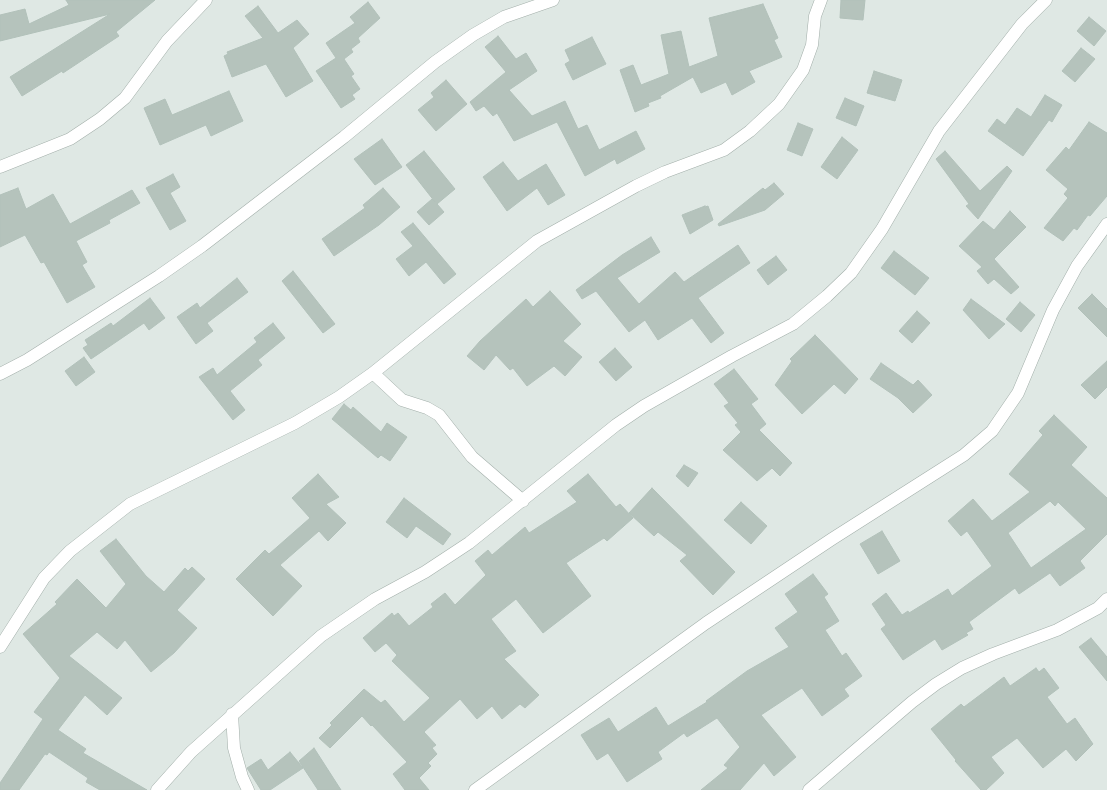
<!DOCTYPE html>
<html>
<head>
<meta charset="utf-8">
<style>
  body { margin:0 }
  canvas { display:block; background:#dfe8e4 }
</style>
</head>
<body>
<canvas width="1107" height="790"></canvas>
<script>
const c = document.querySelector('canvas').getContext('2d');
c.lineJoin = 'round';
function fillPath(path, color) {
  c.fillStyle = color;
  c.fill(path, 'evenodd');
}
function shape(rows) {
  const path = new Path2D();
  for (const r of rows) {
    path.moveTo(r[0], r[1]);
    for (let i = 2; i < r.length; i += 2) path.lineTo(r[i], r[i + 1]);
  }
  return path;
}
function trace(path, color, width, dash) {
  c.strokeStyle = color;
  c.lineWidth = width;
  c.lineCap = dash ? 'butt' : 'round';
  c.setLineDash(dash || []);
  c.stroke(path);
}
const building = shape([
  [66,0,155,0,116,32,119,36,63,73,62,71,22,96,10,77,110,14,0,41,0,15,25,9,29,24,69,5,66,0],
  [841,0,865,0,863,20,840,18,841,0],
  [368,2,380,18,358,38,360,42,351,49,353,52,344,59,354,74,351,76,360,89,352,95,355,99,341,108,316,71,336,58,326,43,355,23,350,17,368,2],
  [763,4,778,38,774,40,782,57,749,71,755,82,732,95,726,82,701,93,693,77,660,96,661,98,648,103,649,106,635,112,620,70,633,65,641,85,669,74,661,35,681,31,689,67,718,56,709,18,763,4],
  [258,6,278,33,297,20,309,34,293,48,313,81,286,97,266,64,232,77,224,56,228,54,227,52,263,38,245,16,258,6],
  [1089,17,1106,31,1094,46,1077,31,1089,17],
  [498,36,516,59,526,53,537,71,509,90,532,116,565,101,578,129,587,125,599,150,636,131,645,149,617,164,615,159,585,176,557,122,514,141,497,113,493,116,484,106,476,111,470,102,506,72,485,47,498,36],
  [592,37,606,64,573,80,565,64,570,61,565,50,592,37],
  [1081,48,1095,59,1075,82,1062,71,1081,48],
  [874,71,902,80,895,101,867,93,874,71],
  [446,80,467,104,436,131,418,110,434,97,431,93,446,80],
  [229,91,243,121,211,136,206,125,160,145,144,108,165,99,172,115,229,91],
  [1045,95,1062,105,1052,122,1049,120,1023,156,988,131,997,119,1005,125,1017,108,1031,117,1045,95],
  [845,98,864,106,856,126,836,118,845,98],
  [1089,122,1107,133,1107,196,1090,216,1088,215,1077,230,1074,228,1063,241,1044,228,1068,198,1064,194,1068,189,1046,170,1066,147,1069,150,1089,122],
  [798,123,813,129,802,156,787,150,798,123],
  [842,137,858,150,837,179,821,167,842,137],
  [382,139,402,167,375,185,354,159,382,139],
  [424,151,455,189,437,204,444,212,429,225,417,212,432,199,435,202,406,165,424,151],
  [945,151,980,191,1007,166,1012,171,978,219,966,206,969,204,936,159,945,151],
  [503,162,518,181,546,164,565,195,548,205,537,188,507,211,483,177,503,162],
  [173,174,180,187,170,193,186,221,170,230,146,188,173,174],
  [774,183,784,194,765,210,719,226,718,224,763,188,765,190,774,183],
  [18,188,26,209,53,194,70,224,132,190,140,203,109,220,110,223,76,241,87,262,82,265,95,287,67,303,44,262,41,263,25,235,0,247,0,195,18,188],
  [383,188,400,207,379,225,334,256,322,239,365,208,363,205,383,188],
  [705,206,705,207,708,206,713,220,690,234,682,215,705,206],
  [1010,211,1026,227,994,259,1019,287,1011,294,994,279,988,284,977,271,982,267,959,246,983,221,994,230,1010,211],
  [413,223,456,274,444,284,426,262,409,276,396,259,413,246,401,232,413,223],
  [651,237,660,252,617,278,639,304,675,272,684,282,738,245,750,263,698,298,724,333,711,343,692,318,658,340,645,320,629,332,596,291,582,299,576,290,622,255,651,237],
  [894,251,929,278,915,295,881,268,894,251],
  [776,256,787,270,768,285,757,270,776,256],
  [293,271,335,324,323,333,282,281,293,271],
  [237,278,248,292,207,323,213,331,196,344,177,317,197,303,200,308,237,278],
  [550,291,581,324,563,341,582,357,565,376,554,366,527,386,513,368,510,370,496,355,484,370,467,356,480,341,526,299,533,307,550,291],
  [1092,294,1107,309,1107,337,1078,308,1092,294],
  [150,298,165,318,149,330,144,323,91,359,83,348,88,345,85,340,111,323,113,326,150,298],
  [971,299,1005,324,989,339,963,310,971,299],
  [1020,302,1035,315,1021,332,1006,319,1020,302],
  [917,311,930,323,912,343,899,331,917,311],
  [273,323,285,338,258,360,262,365,230,391,245,410,233,420,199,377,213,368,217,375,257,342,254,338,273,323],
  [815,335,858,379,845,394,834,384,802,414,775,385,792,361,790,359,815,335],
  [615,348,632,367,616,381,599,362,615,348],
  [84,357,95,372,76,386,65,371,84,357],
  [1107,361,1107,387,1095,399,1081,385,1107,361],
  [881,363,913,385,918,380,932,395,913,413,898,398,870,379,881,363],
  [734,369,758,399,751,404,766,424,759,430,792,463,780,476,772,468,757,481,723,450,741,432,735,425,738,423,724,406,729,403,714,384,734,369],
  [344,404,351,410,353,407,381,432,387,423,407,437,390,461,381,455,378,458,332,419,344,404],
  [1054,415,1087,447,1071,465,1107,498,1107,534,1080,561,1085,568,1060,586,1050,573,1019,594,1015,588,969,622,973,629,966,633,968,635,942,650,935,639,903,660,881,629,886,625,872,604,886,593,902,615,908,611,909,613,948,589,952,596,992,566,967,531,961,536,948,521,973,499,992,521,1030,492,1009,474,1043,435,1039,431,1054,415],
  [1050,501,1055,506,1058,502,1086,529,1031,568,1008,533,1050,501],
  [684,465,698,473,688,487,676,476,684,465],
  [318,474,339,497,326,504,346,523,328,541,319,531,280,565,302,586,273,616,236,579,265,550,269,554,310,518,292,498,318,474],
  [588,474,616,507,620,504,633,518,607,541,604,538,566,563,591,596,543,633,516,599,491,619,516,651,504,659,539,695,525,708,520,704,502,719,492,706,477,719,460,699,424,732,436,745,432,748,437,754,428,763,431,766,419,778,429,790,405,790,393,774,407,762,372,725,371,726,362,716,330,748,319,738,332,725,330,723,364,689,381,703,385,700,404,722,430,698,392,661,397,655,386,643,375,652,363,638,392,613,394,616,398,613,409,626,433,607,431,604,445,593,455,605,486,575,475,561,488,550,492,555,525,527,529,533,577,502,567,491,588,474],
  [652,488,735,572,713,595,680,561,687,555,658,532,654,536,629,513,652,488],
  [404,498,451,534,443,545,416,526,407,538,386,522,404,498],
  [741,502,767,526,751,544,724,520,741,502],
  [882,531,900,561,878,574,860,544,882,531],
  [116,539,146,576,164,592,185,568,188,571,192,567,205,579,177,610,197,628,174,653,151,672,125,640,117,649,97,632,69,656,122,698,107,715,85,695,58,730,86,749,83,753,147,790,100,790,86,782,88,778,49,752,47,755,45,754,19,790,0,790,0,783,43,719,34,712,60,678,23,634,57,604,55,602,77,579,106,608,126,584,100,551,116,539],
  [813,574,828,594,824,597,839,621,825,630,842,656,846,653,862,676,844,689,849,696,822,716,802,688,761,715,796,757,774,776,764,763,740,790,701,790,728,768,724,765,740,747,717,718,687,737,684,733,658,752,662,759,627,782,608,753,597,760,581,735,609,718,618,732,656,707,668,726,707,702,706,701,747,671,789,647,775,628,798,612,785,594,813,574],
  [1091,638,1107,657,1107,681,1079,647,1091,638],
  [1036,668,1039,672,1044,668,1059,688,1047,697,1067,724,1075,718,1093,744,1076,761,1066,749,1043,768,1017,738,991,757,1004,773,986,790,981,790,955,761,956,760,931,729,961,704,964,707,1004,677,1010,686,1036,668],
  [314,748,341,790,318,790,299,761,314,748],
  [290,752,303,768,270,790,261,790,247,768,261,759,268,770,290,752]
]);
fillPath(building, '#b5c3bc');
trace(building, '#b2c1ba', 1);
const minor = shape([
  [0,167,70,139,100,119,125,98,167,41,206,0],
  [373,373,402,400,427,408,439,415,472,457,523,501],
  [0,374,27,360,159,276,202,246,344,137,435,62,473,35,504,17,553,0],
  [0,647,44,578,70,551,130,504,295,423,339,397,373,373,537,241,636,186,665,172,724,150,750,131,779,104,803,70,812,45,815,16,821,0],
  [232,714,234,748,242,777,248,790],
  [157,790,191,752,321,636,375,599,425,572,469,543,616,425,644,406,732,356,793,324,827,296,851,273,882,229,939,131,1022,24,1046,0],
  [475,790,706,623,832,539,964,455,992,431,1018,393,1053,310,1077,266,1107,224],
  [809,790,912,702,936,684,962,668,993,654,1057,630,1098,608,1107,599]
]);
trace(minor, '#a3afaa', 13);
trace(minor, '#fff', 12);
</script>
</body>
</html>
